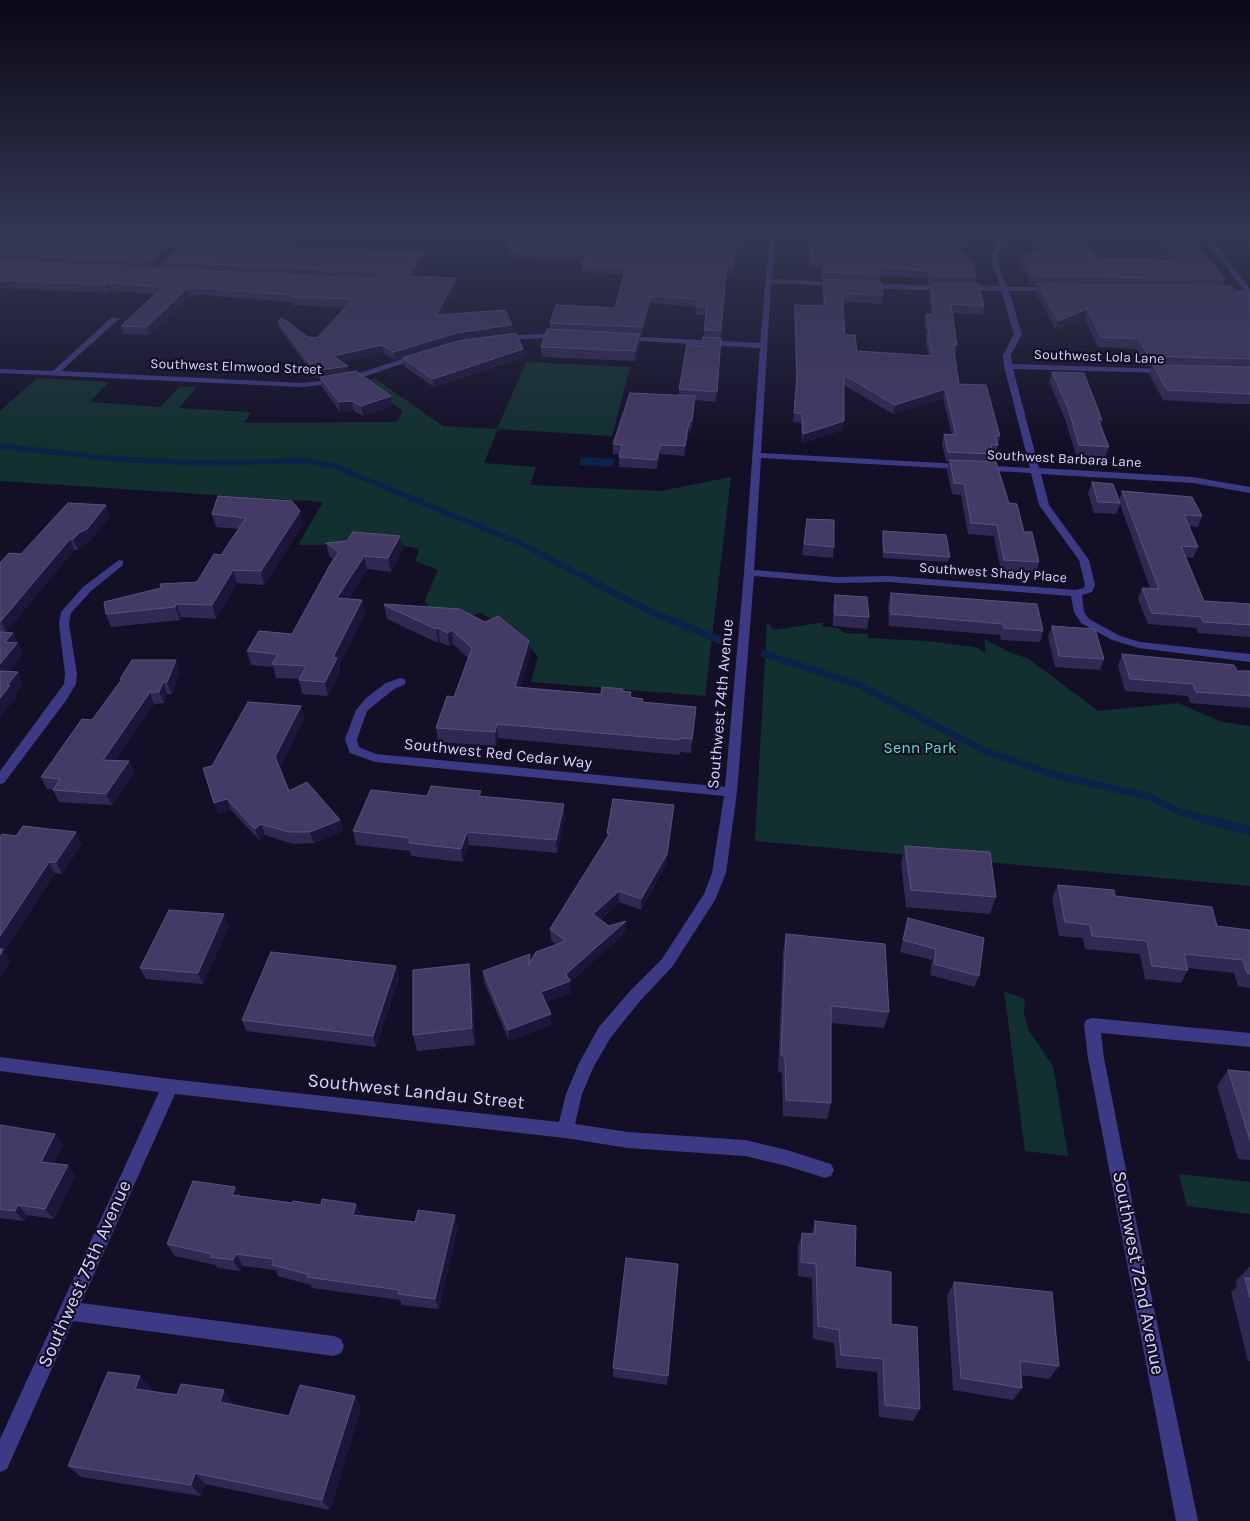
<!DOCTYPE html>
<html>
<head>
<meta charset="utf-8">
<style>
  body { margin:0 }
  canvas { display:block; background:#130f26 }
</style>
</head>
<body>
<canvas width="1250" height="1521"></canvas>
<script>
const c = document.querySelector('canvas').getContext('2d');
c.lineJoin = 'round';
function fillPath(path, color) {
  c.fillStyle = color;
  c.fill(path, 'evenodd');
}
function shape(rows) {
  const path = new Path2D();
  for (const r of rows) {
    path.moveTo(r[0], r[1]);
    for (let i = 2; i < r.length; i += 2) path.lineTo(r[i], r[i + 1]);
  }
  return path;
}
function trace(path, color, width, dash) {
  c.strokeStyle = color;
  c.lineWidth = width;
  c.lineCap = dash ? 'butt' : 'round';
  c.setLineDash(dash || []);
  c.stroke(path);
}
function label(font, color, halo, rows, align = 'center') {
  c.font = font + ' Karla,sans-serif';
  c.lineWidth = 4.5;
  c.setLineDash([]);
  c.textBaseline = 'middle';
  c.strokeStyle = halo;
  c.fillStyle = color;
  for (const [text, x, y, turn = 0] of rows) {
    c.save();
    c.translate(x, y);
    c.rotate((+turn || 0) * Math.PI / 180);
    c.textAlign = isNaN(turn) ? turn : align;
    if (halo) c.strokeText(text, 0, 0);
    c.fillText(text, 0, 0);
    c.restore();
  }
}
fillPath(shape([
  [526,362,630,367,612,436,498,429,484,463,536,467,530,485,661,491,731,477,705,696,531,682,538,657,520,636,481,613,461,618,431,612,425,600,438,570,415,561,419,552,417,548,393,544,298,545,323,502,0,481,0,411,37,378,109,382,90,402,160,407,179,387,197,387,179,408,251,412,244,423,396,422,403,411,362,382,374,378,443,426,497,429],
  [767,622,774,630,825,622,821,626,837,628,845,633,868,634,868,638,926,641,975,647,986,653,984,639,1009,652,1029,659,1098,711,1178,703,1222,722,1250,726,1250,886,755,841],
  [1004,991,1025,999,1024,1015,1029,1031,1053,1066,1068,1156,1025,1151],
  [1179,1174,1250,1182,1250,1214,1187,1206]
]), '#12302f');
fillPath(shape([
  [581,457,615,459,612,467,579,465]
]), '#0c2248');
trace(shape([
  [0,446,115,459,199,463,305,461,334,466,522,544,584,577]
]), '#0c2248', 5.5);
trace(shape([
  [581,575,645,609,724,642],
  [764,654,859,685,985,751,1052,774,1150,797,1177,811,1209,820]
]), '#0c2248', 7);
trace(shape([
  [1204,819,1250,831]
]), '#0c2248', 9);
fillPath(shape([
  [194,234,201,234,156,274,152,274,152,272,194,234],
  [770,234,776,234,772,279,838,282,841,284,838,286,771,283,761,453,1030,468,1004,366,1003,355,1014,334,1001,291,917,290,865,288,861,286,865,284,1000,286,992,263,992,252,1005,234,1012,234,998,252,998,263,1007,287,1053,287,1057,289,1053,291,1009,291,1022,334,1011,355,1012,364,1167,369,1171,371,1167,373,1013,369,1039,468,1193,477,1250,487,1250,493,1193,483,1041,474,1049,505,1089,560,1095,585,1092,592,1082,595,1084,612,1089,619,1120,636,1140,642,1250,654,1250,662,1139,648,1112,640,1081,623,1074,612,1071,596,889,582,837,583,754,576,737,792,726,873,715,900,672,967,640,1001,611,1037,594,1066,582,1094,575,1124,628,1132,745,1140,787,1150,831,1164,834,1170,831,1176,825,1178,787,1166,745,1156,628,1148,565,1138,175,1094,81,1303,334,1336,341,1339,344,1346,341,1353,334,1356,73,1321,7,1469,0,1472,0,1439,159,1092,0,1071,0,1057,170,1079,559,1122,566,1094,579,1063,599,1027,630,991,662,959,704,894,712,873,724,796,375,762,350,753,345,739,356,710,366,698,386,683,400,678,404,679,406,682,404,685,394,689,367,711,357,739,359,747,376,754,725,787,744,573,760,348,623,340,619,338,623,336,760,343,770,234],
  [761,458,1031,473,1039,505,1079,560,1085,585,1084,588,1076,590,889,576,837,577,754,570,761,458],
  [1201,234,1208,234,1250,289,1250,294,1217,294,1217,290,1244,290,1201,234],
  [112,317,119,319,61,371,302,383,344,378,415,355,422,357,348,382,302,387,0,373,0,369,53,371,112,317],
  [561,333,564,333,564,337,501,340,497,338,501,336,561,333],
  [119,560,123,561,123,565,91,591,71,613,69,624,77,674,76,684,65,702,4,783,0,784,0,771,64,684,65,674,59,624,61,612,83,587,119,560],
  [1092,1018,1250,1033,1250,1047,1101,1033,1104,1058,1138,1231,1198,1521,1176,1521,1088,1058,1084,1025,1086,1020,1092,1018]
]), '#3d3a85');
fillPath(shape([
  [0,234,191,234,152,268,0,261,166,269,164,262,194,234,303,234,289,248,424,259,413,277,457,286,441,315,513,333,523,349,524,357,434,387,404,366,402,358,457,341,395,360,384,353,342,362,349,372,392,406,363,416,354,411,340,412,322,387,320,379,317,379,280,329,278,322,308,337,317,338,346,307,292,305,292,302,202,295,189,296,149,335,123,334,121,326,156,294,111,291,109,293,0,288],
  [513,234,745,234,745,236,742,236,742,249,739,249,739,253,735,253,732,275,725,277,716,402,695,400,691,431,689,431,684,456,660,454,657,469,619,467,619,457,620,454,613,454,613,444,679,396,679,389,702,346,704,337,706,315,695,315,696,307,651,303,642,335,640,335,640,344,635,361,542,357,541,347,550,330,550,323,615,308,624,274,582,272,582,264,583,262,515,258,515,254,508,254,507,247],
  [808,234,972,234,969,235,971,240,970,248,957,247,976,277,975,284,984,306,982,314,953,313,957,345,955,354,954,354,959,384,1000,436,996,455,993,455,991,462,1009,503,1039,562,1036,573,1001,571,994,536,968,534,961,495,952,494,947,470,949,462,946,461,942,444,944,434,952,435,943,398,893,414,844,385,843,430,802,443,801,423,793,422,796,385,794,313,795,305,823,306,822,287,823,280,822,280,821,269,809,269,810,247,807,247],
  [880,276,928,278,928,284,931,284,929,292,931,314,926,314,924,323,927,337,926,344,929,356,857,351,845,335,843,304,845,304,845,302,882,304,883,295,879,282],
  [1049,234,1080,234,1097,258,1172,260,1152,234,1188,234,1225,279,1222,286,1236,293,1250,294,1250,404,1235,404,1163,400,1149,374,1152,366,1145,366,1136,349,1098,347,1084,318,1056,330,1036,293,1038,286,1032,285,1020,262,1022,254,1037,254,1030,245,1032,236,1050,236],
  [1244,234,1250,234,1250,248,1248,245,1249,241],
  [1052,372,1102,420,1100,426,1109,447,1105,457,1076,455,1065,419,1049,381],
  [1092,482,1119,500,1122,491,1202,516,1198,527,1189,526,1198,547,1193,558,1186,557,1204,601,1250,604,1250,637,1198,633,1196,628,1148,624,1138,599,1142,588,1150,588,1120,504,1116,514,1094,513,1088,493],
  [218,496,303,524,264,585,237,583,216,619,181,617,180,620,111,627,106,614,197,582,221,555,238,529,216,527,212,514],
  [110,516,91,540,84,544,78,550,74,550,6,632,13,633,23,654,9,671,18,672,23,684,15,694,16,697,0,717,0,563],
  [807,519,834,547,833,558,802,555],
  [883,531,950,557,948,562,883,558,882,537],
  [326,543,403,549,391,572,367,569,348,599,365,613,339,666,340,672,328,696,302,694,299,680,299,679,276,678,273,667,251,665,247,651,292,634,333,559,329,556],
  [891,593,1043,631,1040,642,1001,640,1000,635,889,626,888,605],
  [835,595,869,617,867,629,833,626,833,606],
  [384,605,485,622,529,641,530,655,520,687,597,694,623,691,631,692,631,697,643,699,643,703,695,721,691,753,680,752,680,755,498,738,496,746,438,742,436,728,454,697,468,658,453,644,449,646,440,642,438,643,387,619],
  [1052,626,1104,659,1100,670,1055,667,1048,637],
  [1122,654,1237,671,1250,671,1250,708,1190,703,1188,696,1125,691,1118,666],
  [180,672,172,694,167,694,164,703,154,704,115,761,129,761,134,773,112,805,59,802,53,790,54,790,47,789,41,777,92,720,121,681,120,679],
  [304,718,280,767,289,791,340,820,343,831,314,843,293,844,265,835,259,840,231,810,218,814,212,766],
  [427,796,481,796,565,817,557,853,469,845,463,862,411,856,410,851,356,845,353,831],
  [673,817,666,865,641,910,619,902,600,920,609,926,626,932,570,982,571,993,545,1002,551,1025,509,1041,484,982,483,971,530,954,531,960,557,945,551,940,550,929,607,838,607,833],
  [0,837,82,844,62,874,55,873,4,951,10,961,0,978],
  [905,846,996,897,990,914,906,907,901,863],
  [1058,885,1115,896,1217,926,1250,930,1250,988,1238,986,1234,973,1188,968,1188,970,1181,983,1145,979,1140,954,1085,949,1083,938,1059,936,1052,898],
  [908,918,979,976,974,987,930,975,932,960,900,952],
  [229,926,203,984,146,979,140,968],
  [786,934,889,1012,884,1028,831,1023,831,1103,827,1119,783,1116,782,1073,778,1072,783,951],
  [399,978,376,1047,246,1031,242,1020],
  [472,981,475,1045,417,1051,413,1035],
  [1228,1070,1250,1072,1250,1160,1238,1159,1217,1086],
  [0,1125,55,1134,63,1145,53,1163,75,1176,54,1219,27,1215,24,1221,0,1218],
  [235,1187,240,1196,293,1203,321,1205,356,1204,361,1215,458,1227,439,1309,402,1305,400,1300,312,1288,311,1285,278,1276,275,1270,243,1266,240,1271,218,1268,215,1265,175,1256,167,1244],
  [815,1221,855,1267,891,1324,920,1409,913,1421,879,1417,877,1372,836,1368,834,1343,813,1339,812,1278,798,1276,798,1247,802,1233,812,1234],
  [678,1264,667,1385,613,1377,613,1368],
  [1249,1267,1250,1267,1250,1361,1248,1361,1231,1292,1237,1286,1236,1281],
  [954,1282,1059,1366,1049,1379,1021,1375,1022,1388,1013,1400,953,1390,947,1296],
  [152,1389,151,1391,233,1403,233,1405,289,1416,355,1396,361,1408,330,1510,205,1484,201,1496,81,1477,68,1466]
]), '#312854');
fillPath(shape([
  [181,234,191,234,152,268,150,261],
  [294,234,303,234,281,254,280,247],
  [736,246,732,275,725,277,720,339,726,270],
  [423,252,424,259,408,284,407,276],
  [456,278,457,286,437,323,436,315],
  [109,283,111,291,109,293,106,285],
  [187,288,189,296,149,335,147,327],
  [651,296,651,303,642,335,642,327],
  [1087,309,1084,318,1056,330,1058,321],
  [512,325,513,333,456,341,395,360,394,352,456,333],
  [640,334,640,344,635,361,635,351],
  [382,345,384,353,335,364,333,356],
  [523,349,524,357,434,387,433,379],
  [348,366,349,374,320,377,320,379,317,379,315,371],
  [945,389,943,398,893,414,895,405],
  [391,396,392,406,363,416,361,406],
  [695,396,695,406,691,431,692,421],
  [352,401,354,411,340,412,339,402],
  [689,421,689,431,684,456,685,446],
  [844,421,843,430,802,443,803,434],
  [660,445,660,454,657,469,657,460],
  [106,505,110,516,91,540,84,544,78,550,73,539],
  [300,511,303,524,264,585,261,571],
  [400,536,403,549,391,572,388,558],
  [70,539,74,550,6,632,1,621],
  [364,556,367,569,340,611,337,598],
  [233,570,237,583,216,619,212,605],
  [362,600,365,613,339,666,340,672,328,696,325,682,333,657],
  [177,604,181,617,180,620,175,607],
  [438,628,440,642,438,643,436,629],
  [452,630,453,644,449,646,448,633],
  [13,633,23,654,1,682,0,664,5,642],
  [529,641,530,655,516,701,515,687],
  [176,660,180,672,172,694,167,682],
  [18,672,23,684,15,694,16,697,0,717,0,698,7,685],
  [163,682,167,694,164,703,159,692],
  [150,692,154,704,108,772,103,760],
  [301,706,304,718,279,768,275,757],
  [696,707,695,721,691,753,692,739],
  [497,724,498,738,496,746,495,732],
  [129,761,134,773,112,805,106,794],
  [227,799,231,810,218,814,214,803],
  [564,804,565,817,557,853,556,840],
  [674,805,673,817,666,865,641,910,641,899],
  [340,820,343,831,314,843,310,832],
  [261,824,265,835,259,840,255,829],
  [76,832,82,844,62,874,56,862],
  [467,832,469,845,463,862,461,849],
  [49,862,55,873,4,951,10,961,0,978,0,936],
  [619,891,619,902,593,926,593,914],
  [224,914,229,926,203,984,198,973],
  [626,921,626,932,570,982,571,993,542,1004,541,992,566,974],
  [469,964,472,981,475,1045,472,1028],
  [396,966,399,978,376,1047,373,1036],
  [551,1014,551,1025,509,1041,508,1030],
  [55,1134,63,1145,49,1172,41,1162],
  [68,1165,75,1176,54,1219,45,1209],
  [235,1187,241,1199,232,1195],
  [356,1204,361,1216,353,1215],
  [18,1205,27,1215,24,1221,15,1211],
  [455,1215,458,1227,439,1309,435,1299],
  [236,1254,243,1266,240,1271,233,1260],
  [140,1376,152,1389,147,1402,135,1389],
  [224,1390,233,1403,229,1414,220,1402],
  [355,1396,361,1408,330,1510,322,1500],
  [195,1473,205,1484,201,1496,191,1485]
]), '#1d163a');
const building = shape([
  [0,234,181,234,150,261,0,254,0,234],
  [194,234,294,234,280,247,423,252,407,276,456,278,436,315,505,310,512,325,456,333,394,352,382,345,333,356,348,366,315,371,278,322,282,318,308,337,317,338,353,299,290,297,293,295,200,288,187,288,147,327,121,326,163,287,109,283,106,285,0,280,0,261,376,279,381,276,376,272,164,262,194,234],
  [513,234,742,234,742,242,740,242,739,246,736,246,733,267,726,270,721,331,704,330,707,307,696,307,696,299,651,296,642,327,550,323,556,305,615,308,626,267,582,264,586,255,514,250,516,247,507,247,513,234],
  [808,234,969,234,971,240,949,239,972,261,976,277,930,276,929,270,879,268,880,274,823,272,822,262,810,261,810,240,808,240,808,234],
  [1056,234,1080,234,1097,258,1182,261,1162,234,1188,234,1225,279,1034,276,1022,254,1047,254,1032,236,1057,236,1056,234],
  [823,279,881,282,883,295,846,294,846,296,842,296,845,335,855,335,857,351,933,356,927,335,929,335,926,314,934,315,931,284,979,284,984,306,951,304,957,345,953,345,959,384,986,385,1000,436,995,436,998,445,991,445,993,454,948,452,944,434,956,435,945,389,895,405,844,375,844,421,803,434,802,413,794,413,797,376,795,305,825,306,823,279],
  [1039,284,1231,286,1236,293,1250,294,1250,359,1148,356,1139,339,1101,337,1087,309,1058,321,1039,284],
  [547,329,640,334,635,351,541,347,547,329],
  [516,333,523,349,433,379,402,358,458,341,516,333],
  [703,337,721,338,717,392,679,389,687,344,702,346,703,337],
  [1153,365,1250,367,1250,394,1167,390,1153,365],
  [356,371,391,396,361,406,352,401,339,402,320,377,356,371],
  [1052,372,1084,373,1102,420,1098,419,1109,447,1079,445,1068,408,1052,372],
  [630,393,695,396,692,421,689,421,685,446,660,445,657,460,619,457,622,445,613,444,630,393],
  [950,460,996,462,1009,503,1017,504,1024,532,1032,532,1039,562,1004,560,997,525,971,523,964,484,954,483,950,460],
  [1092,482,1113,484,1120,503,1098,502,1092,482],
  [1122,491,1192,497,1202,516,1184,515,1198,547,1181,546,1204,601,1250,604,1250,625,1203,622,1201,617,1152,613,1142,588,1159,589,1122,491],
  [218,496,292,501,300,511,261,571,233,570,212,605,177,604,175,607,106,614,104,602,161,588,160,584,197,582,214,554,221,555,246,518,212,514,218,496],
  [68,503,106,505,87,529,79,533,73,539,70,539,1,621,0,621,0,563,9,553,21,554,68,503],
  [807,519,834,520,834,547,804,544,807,519],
  [883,531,946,535,950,557,884,552,883,531],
  [353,532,400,536,388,558,364,556,337,598,362,600,333,657,337,658,325,682,299,680,306,666,272,664,278,654,247,651,259,631,292,634,330,565,339,552,326,543,347,541,353,532],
  [891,593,1037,604,1043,631,1004,628,1003,624,891,614,891,593],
  [835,595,867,597,869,617,835,615,835,595],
  [385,604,459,609,485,622,498,616,529,641,515,687,597,694,601,694,602,687,623,689,622,691,631,692,630,697,643,699,642,702,696,707,692,739,681,738,680,740,497,724,495,732,436,728,447,696,454,697,472,648,452,630,448,633,438,628,436,629,384,605,385,604],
  [1052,626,1095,629,1104,659,1059,656,1052,626],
  [0,632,13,633,5,642,17,643,0,664,0,632],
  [1122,654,1234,665,1237,671,1250,671,1250,696,1196,692,1193,684,1130,679,1122,654],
  [132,660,176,660,167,682,163,682,159,692,150,692,103,760,129,761,106,794,53,790,60,779,41,777,82,719,92,720,122,679,120,679,132,660],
  [0,671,18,672,7,685,10,685,0,698,0,671],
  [248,702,301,706,275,757,289,791,307,782,340,820,310,832,289,832,261,824,255,829,227,799,214,803,203,768,212,766,248,702],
  [431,786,481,791,479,796,564,804,556,840,467,832,461,849,409,843,410,838,353,831,371,790,427,796,431,786],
  [613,799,674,805,667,854,641,899,619,891,593,914,609,926,626,921,566,974,570,981,541,992,551,1014,508,1030,483,971,530,954,528,965,536,952,566,941,550,929,610,833,607,833,613,799],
  [23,826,76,832,56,862,49,862,0,936,0,837,2,834,16,836,23,826],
  [905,846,990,852,996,897,911,890,905,846],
  [1058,885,1114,890,1115,896,1212,907,1217,926,1250,930,1250,974,1247,973,1243,960,1184,954,1188,970,1152,966,1147,941,1092,936,1090,925,1065,922,1058,885],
  [169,910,224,914,198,973,140,968,169,910],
  [908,918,984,938,979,976,934,964,936,949,903,940,908,918],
  [786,934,885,944,889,1012,831,1006,831,1103,786,1100,785,1057,781,1055,786,934],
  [0,949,3,949,0,955,0,949],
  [271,952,396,966,373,1036,242,1020,271,952],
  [469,964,472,1028,413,1035,413,970,469,964],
  [1228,1070,1250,1072,1250,1140,1228,1070],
  [0,1125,55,1134,41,1162,68,1165,45,1209,18,1205,15,1211,0,1209,0,1125],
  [193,1181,235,1187,232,1195,293,1203,293,1201,321,1205,322,1199,356,1204,353,1215,415,1222,418,1210,455,1215,435,1299,398,1294,399,1290,307,1277,307,1274,272,1265,274,1259,236,1254,233,1260,210,1257,212,1254,167,1244,193,1181],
  [815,1221,856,1226,855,1267,891,1272,891,1324,917,1327,920,1409,885,1405,883,1359,841,1355,839,1330,818,1326,816,1264,801,1262,802,1233,815,1234,815,1221],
  [626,1258,678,1264,668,1376,613,1368,626,1258],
  [1245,1278,1250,1278,1250,1298,1245,1278],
  [954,1282,1052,1292,1059,1366,1020,1361,1022,1388,961,1378,954,1282],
  [108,1372,140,1376,135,1389,177,1395,181,1384,224,1390,220,1402,289,1416,300,1385,355,1396,322,1500,195,1473,191,1485,68,1466,108,1372]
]);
fillPath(building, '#433a66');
trace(building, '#5a527e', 1);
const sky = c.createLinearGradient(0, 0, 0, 447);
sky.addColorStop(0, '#0a0815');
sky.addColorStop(0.52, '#333752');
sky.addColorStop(1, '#33375200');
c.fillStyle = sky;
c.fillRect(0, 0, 1250, 447);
label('14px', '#d9d4ff', '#130f26', [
  ["Southwest Lola Lane",1099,357,2],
  ["Southwest Elmwood Street",236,367,2],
  ["Southwest Barbara Lane",1064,459,3],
  ["Southwest Shady Place",993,573,4]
]);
label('16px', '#d9d4ff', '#130f26', [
  ["Southwest 74th Avenue",721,704,-85],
  ["Southwest Red Cedar Way",498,754,6]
]);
label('16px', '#5fe0c0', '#130f26', [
  ["Senn Park",920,748]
]);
label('19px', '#d9d4ff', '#130f26', [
  ["Southwest Landau Street",416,1092,6],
  ["Southwest 72nd Avenue",1138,1273,79],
  ["Southwest 75th Avenue",85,1274,-66]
]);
</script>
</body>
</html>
